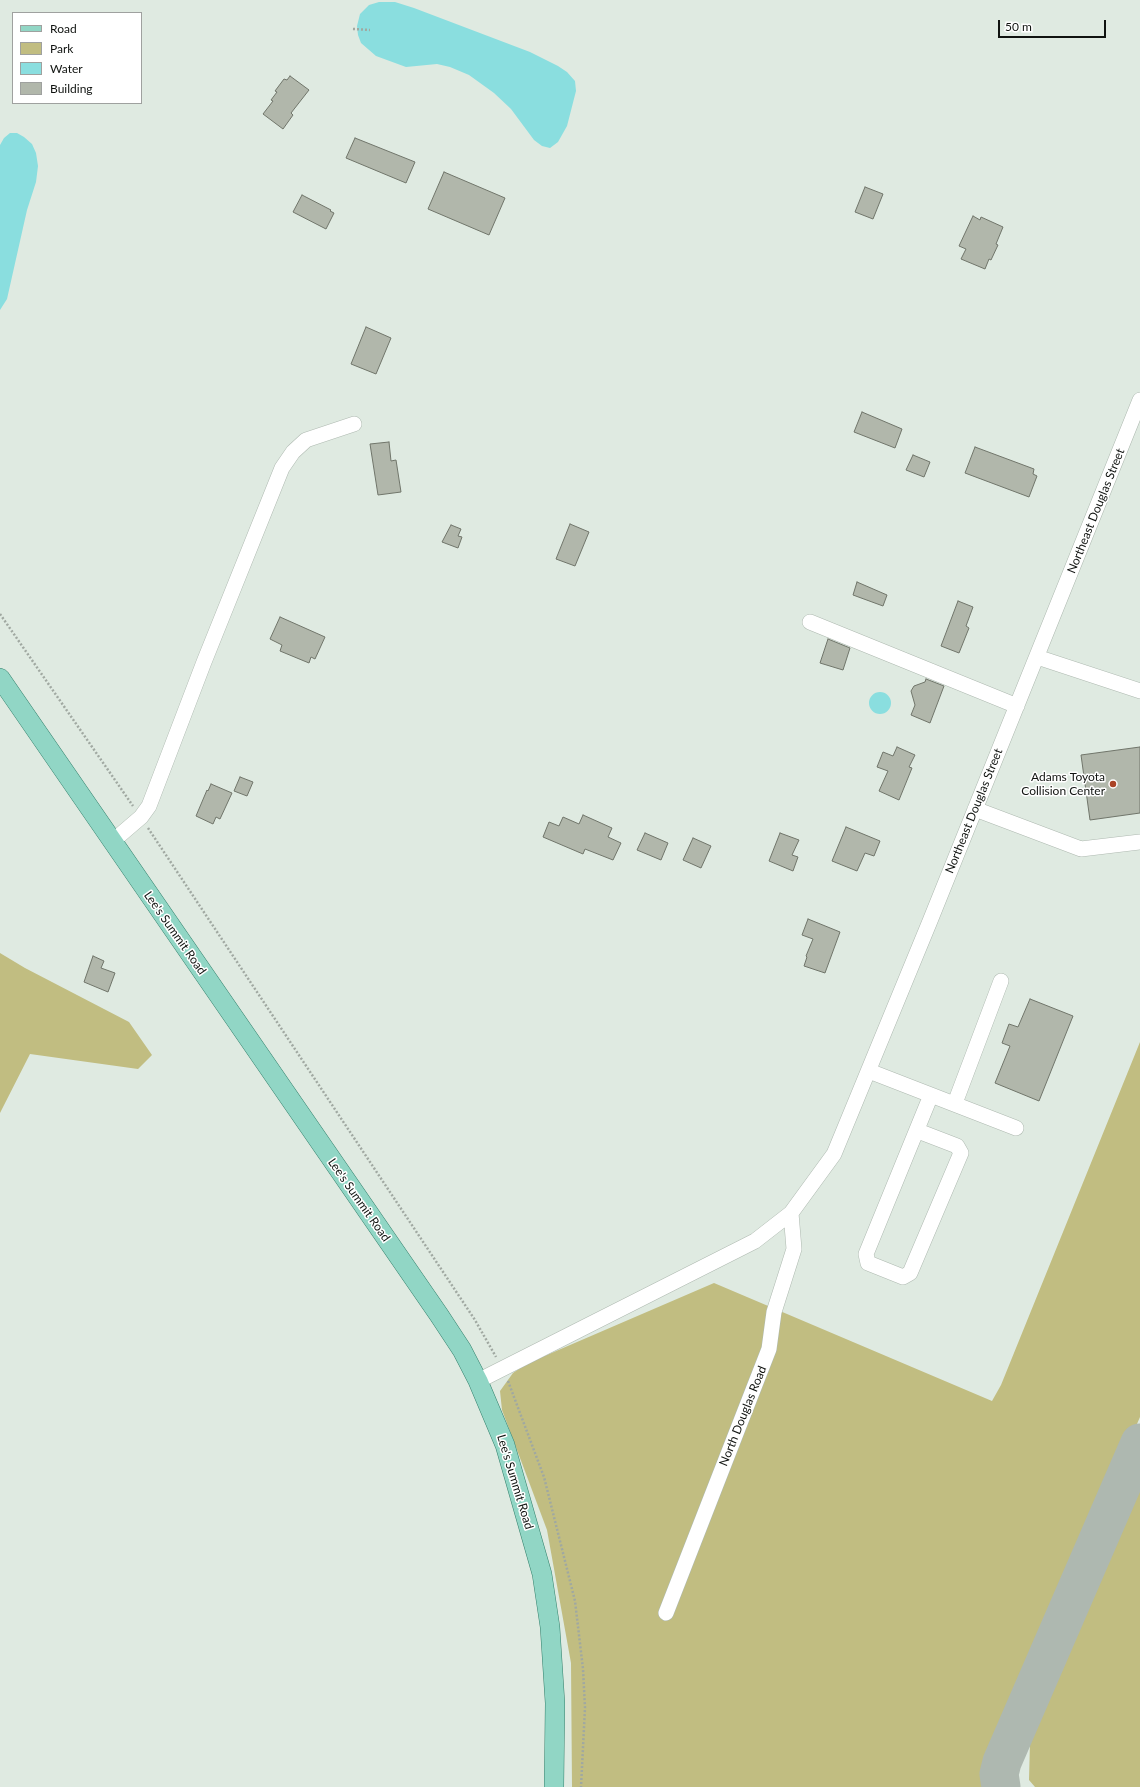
<!DOCTYPE html>
<html>
<head>
<meta charset="utf-8">
<style>
  body { margin:0 }
  #map { position:relative; width:1140px; height:1787px; overflow:hidden; background:#dfeae1; font-family:Lato,sans-serif }
  canvas { display:block }
  .legend { position:absolute; left:12px; top:12px; width:130px; height:92px; box-sizing:border-box; background:#fff; border:1px solid #9fa19f; margin:0; padding:5px 7px; list-style:none; font-size:12px; color:#101310 }
  .legend li { display:flex; align-items:center; gap:8px; height:20px }
  .legend b { width:20px; border:1px solid #9fa19f }
  .scale { position:absolute; left:998px; top:20px; width:108px; height:18px; box-sizing:border-box; border:2px solid #101310; border-top:0; padding-left:5px; font-size:12px; line-height:14px; white-space:nowrap; color:#101310; -webkit-text-stroke:3px #fff; paint-order:stroke }
</style>
</head>
<body>
<div id="map">
<canvas width="1140" height="1787"></canvas>
<ul class="legend">
<li><b style="height:5px;background:#91d6c5"></b>Road</li>
<li><b style="height:11px;background:#c1bd81"></b>Park</li>
<li><b style="height:11px;background:#8adedf"></b>Water</li>
<li><b style="height:11px;background:#b1b7ab"></b>Building</li>
</ul>
<div class="scale">50 m</div>
</div>
<script>
const c = document.querySelector('canvas').getContext('2d');
c.lineJoin = 'round';
function fillPath(path, color) {
  c.fillStyle = color;
  c.fill(path, 'evenodd');
}
function shape(rows) {
  const path = new Path2D();
  for (const r of rows) {
    if (r.length === 3) {
      path.moveTo(r[0] + r[2], r[1]);
      path.arc(r[0], r[1], r[2], 0, 2 * Math.PI);
      continue;
    }
    path.moveTo(r[0], r[1]);
    for (let i = 2; i < r.length; i += 2) path.lineTo(r[i], r[i + 1]);
  }
  return path;
}
function trace(path, color, width, dash) {
  c.strokeStyle = color;
  c.lineWidth = width;
  c.lineCap = dash ? 'butt' : 'round';
  c.setLineDash(dash || []);
  c.stroke(path);
}
function label(font, color, halo, rows, align = 'center') {
  c.font = font + ' Lato,sans-serif';
  c.lineWidth = 3;
  c.setLineDash([]);
  c.textBaseline = 'middle';
  c.strokeStyle = halo;
  c.fillStyle = color;
  for (const [text, x, y, turn = 0] of rows) {
    c.save();
    c.translate(x, y);
    c.rotate((+turn || 0) * Math.PI / 180);
    c.textAlign = isNaN(turn) ? turn : align;
    if (halo) c.strokeText(text, 0, 0);
    c.fillText(text, 0, 0);
    c.restore();
  }
}
fillPath(shape([
  [0,953,25,968,129,1022,152,1055,138,1069,30,1054,0,1113],
  [1140,1042,1140,1417,994,1755,990,1777,992,1787,572,1787,571,1663,547,1530,502,1410,500,1391,513,1373,526,1364,714,1283,992,1401,1001,1385],
  [1140,1475,1140,1787,1035,1787,1029,1780,1030,1742,1051,1679]
]), '#c1bd81');
fillPath(shape([
  [379,2,395,2,414,8,530,52,558,66,567,72,575,81,576,91,567,126,558,142,550,148,542,146,534,140,511,109,494,93,469,75,450,67,437,64,406,67,376,56,361,43,358,35,357,26,360,14,369,5],
  [10,133,17,133,24,137,32,144,36,153,38,166,36,182,27,210,7,299,0,310,0,145,4,138],
  [880,703,11]
]), '#8adedf');
trace(shape([
  [1001,1787,999,1774,1002,1762,1140,1443]
]), '#aeb8b0', 39);
const building = shape([
  [290,76,309,90,291,113,293,115,283,129,263,114,273,101,271,100,277,92,275,91,284,79,287,80,290,76],
  [355,138,415,162,406,183,346,158,355,138],
  [444,172,505,198,489,235,428,209,444,172],
  [865,187,883,194,873,219,855,212,865,187],
  [302,195,331,210,330,211,334,213,326,229,293,212,302,195],
  [973,216,980,220,981,217,1003,227,996,244,998,245,991,260,989,259,985,269,961,259,966,249,959,246,973,216],
  [366,327,391,338,376,374,351,364,366,327],
  [862,412,902,429,895,448,854,432,862,412],
  [389,442,391,461,396,460,401,492,378,495,370,444,389,442],
  [975,447,1034,469,1033,474,1037,476,1029,497,965,473,975,447],
  [913,455,930,462,924,477,906,470,913,455],
  [570,524,589,532,575,566,556,559,570,524],
  [451,525,461,529,458,536,462,537,458,548,442,542,451,525],
  [857,582,887,595,883,606,853,595,857,582],
  [958,601,973,607,966,626,969,628,959,653,941,646,958,601],
  [280,617,325,637,315,659,311,657,309,663,280,651,282,645,270,639,280,617],
  [828,639,850,648,843,670,820,663,828,639],
  [926,679,944,686,930,723,911,715,915,705,911,691,914,686,925,682,926,679],
  [897,747,915,755,909,767,912,768,899,800,879,791,888,771,877,767,883,752,893,756,897,747],
  [1140,747,1140,813,1090,820,1081,755,1140,747],
  [240,777,253,782,247,796,234,791,240,777],
  [211,784,232,793,220,819,216,817,213,824,196,816,207,790,208,791,211,784],
  [583,815,612,828,608,837,621,843,613,860,585,849,583,854,543,837,549,822,559,826,563,817,579,824,583,815],
  [846,827,880,841,874,856,865,853,857,871,832,861,846,827],
  [645,833,668,843,661,860,637,850,645,833],
  [780,833,799,840,792,855,798,857,793,871,769,861,780,833],
  [693,838,711,846,701,868,683,860,693,838],
  [808,919,840,932,825,973,804,966,807,957,806,956,813,939,802,935,808,919],
  [93,956,104,961,101,968,115,973,108,992,84,982,93,956],
  [1030,999,1073,1016,1039,1101,995,1083,1010,1046,1002,1043,1009,1024,1018,1027,1030,999]
]);
fillPath(building, '#b1b7ab');
trace(building, '#70756a', 1);
const minor = shape([
  [810,622,1017,706],
  [1037,657,1140,691],
  [975,809,1081,849,1140,842],
  [113,841,141,817,149,806,204,662,282,468,293,452,306,440,354,424],
  [869,1071,1016,1128],
  [955,1103,1001,981],
  [918,1131,957,1146,961,1153,910,1273,903,1277,868,1263,866,1254,931,1095],
  [478,1381,755,1241,791,1213,834,1154,930,921,1140,400],
  [666,1613,769,1349,774,1312,794,1249,791,1213]
]);
const major = shape([
  [0,678,439,1315,462,1350,478,1381,505,1445,542,1574,550,1627,555,1703,554,1787]
]);
trace(minor, '#aeb9b0', 16);
trace(major, '#34806c', 20);
trace(shape([
  [353,29,370,30],
  [0,614,133,806],
  [148,828,475,1320,496,1357],
  [508,1381,544,1477,575,1601,583,1669,585,1708,581,1787]
]), '#a0a8a1', 2.5, [2, 2]);
trace(minor, '#fff', 15);
trace(major, '#91d6c5', 19);
for (const [x, y, r, color] of [
  [1113,784,4,"#ab4326"]
]) {
  const dot = new Path2D();
  dot.arc(x, y, r, 0, 2 * Math.PI);
  c.fillStyle = color;
  c.fill(dot);
  trace(dot, '#fff', 1.5);
}
label('12px', '#101310', '#fff', [
  ["Northeast Douglas Street",1096,511,-68],
  ["Northeast Douglas Street",974,811,-68],
  ["Lee's Summit Road",175,933,55],
  ["Lee's Summit Road",359,1200,55],
  ["North Douglas Road",743,1416,-68],
  ["Lee's Summit Road",515,1482,73]
]);
label('12px', '#101310', '#fff', [
  ["Adams Toyota",1105,777],
  ["Collision Center",1105,791]
], 'right');
</script>
</body>
</html>
